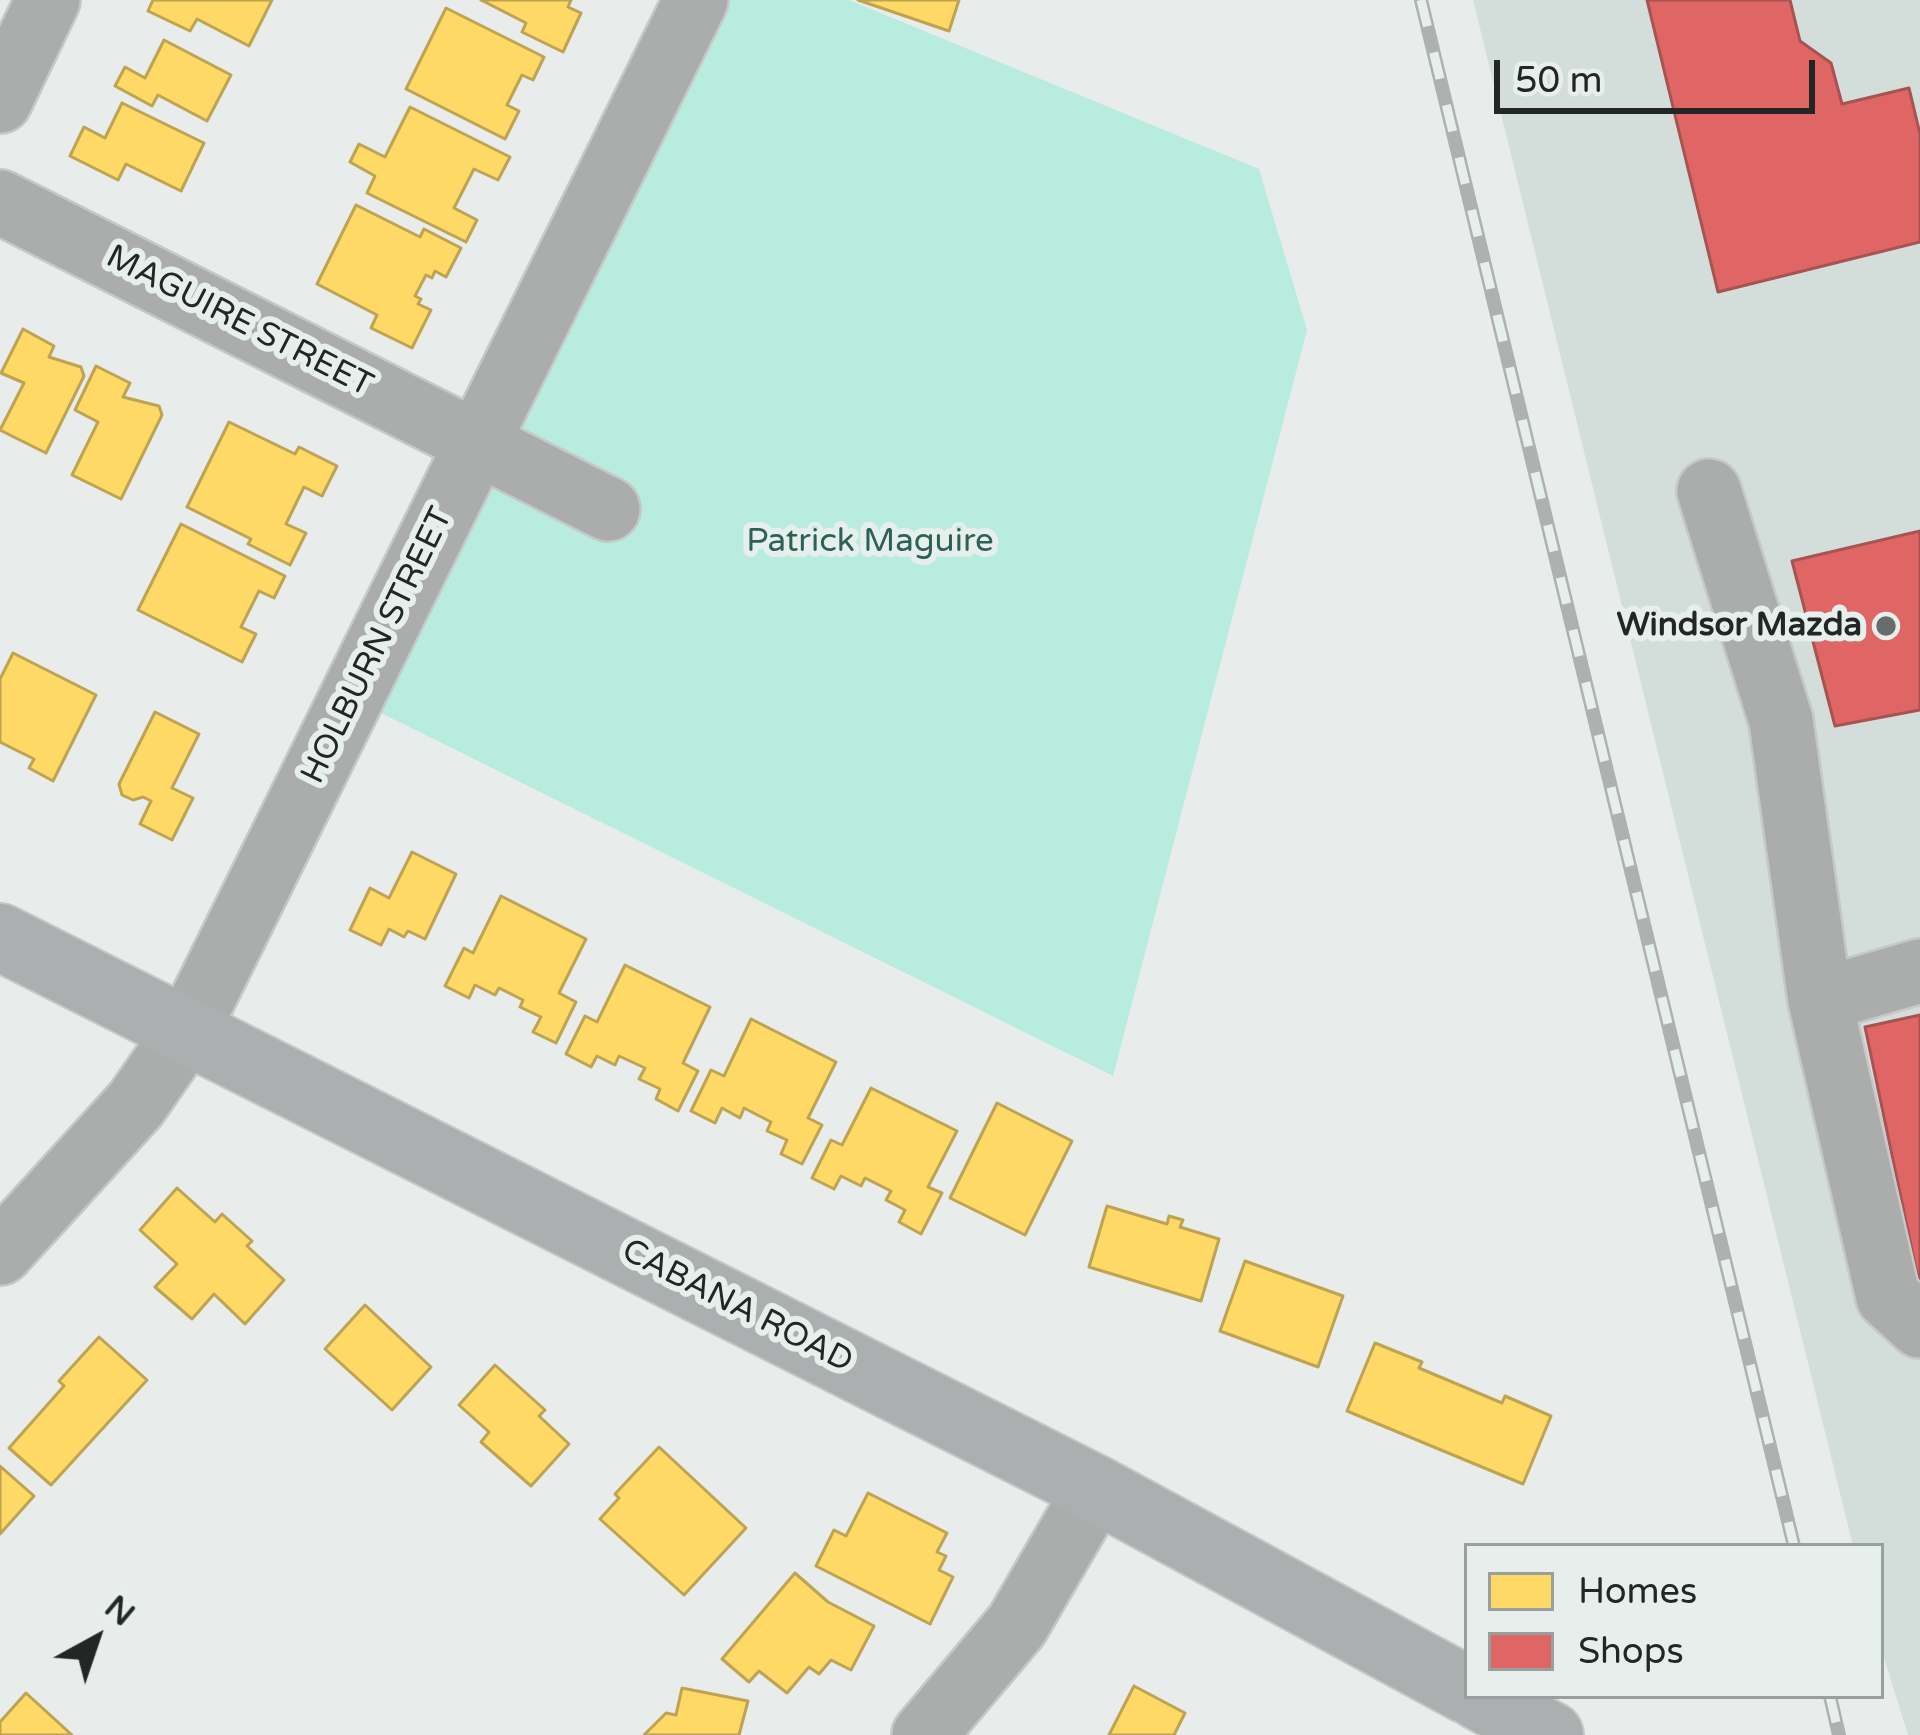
<!DOCTYPE html>
<html>
<head>
<meta charset="utf-8">
<style>
  body { margin:0 }
  #map { position:relative; width:1920px; height:1735px; overflow:hidden; background:#e8edeb; font-family:"Varela Round",sans-serif }
  canvas { display:block }
  .legend { position:absolute; left:1464px; top:1543px; width:420px; height:156px; box-sizing:border-box; background:#e6efec; border:3px solid #989f9c; margin:0; padding:15px 21px; list-style:none; font-size:36px; color:#232625 }
  .legend li { display:flex; align-items:center; gap:24px; height:60px }
  .legend b { width:60px; border:3px solid #989f9c }
  .north { position:absolute; left:36px; top:1579px; width:120px; height:120px; -webkit-text-stroke:9px #e6efec; paint-order:stroke; rotate:40deg; font-size:33px; font-weight:700; line-height:48px; text-align:center; color:#232625 }
  .north::after { content:''; display:block; margin:auto; width:42px; height:54px; background:#232625; clip-path:polygon(50% 0,100% 100%,50% 72%,0 100%) }
  .scale { position:absolute; left:1494px; top:60px; width:321px; height:54px; box-sizing:border-box; border:6px solid #232625; border-top:0; padding-left:15px; font-size:36px; line-height:42px; white-space:nowrap; color:#232625; -webkit-text-stroke:9px #e6efec; paint-order:stroke }
</style>
</head>
<body>
<div id="map">
<canvas width="1920" height="1735"></canvas>
<ul class="legend">
<li><b style="height:33px;background:#ffd966"></b>Homes</li>
<li><b style="height:33px;background:#e06666"></b>Shops</li>
</ul>
<div class="north">N</div>
<div class="scale">50 m</div>
</div>
<script>
const c = document.querySelector('canvas').getContext('2d');
c.lineJoin = 'round';
function fillPath(path, color) {
  c.fillStyle = color;
  c.fill(path, 'evenodd');
}
function shape(rows) {
  const path = new Path2D();
  for (const r of rows) {
    path.moveTo(r[0], r[1]);
    for (let i = 2; i < r.length; i += 2) path.lineTo(r[i], r[i + 1]);
  }
  return path;
}
function trace(path, color, width, dash) {
  c.strokeStyle = color;
  c.lineWidth = width;
  c.lineCap = dash ? 'butt' : 'round';
  c.setLineDash(dash || []);
  c.stroke(path);
}
function label(font, color, halo, rows, align = 'center') {
  c.font = font + ' "Varela Round",sans-serif';
  c.lineWidth = 12;
  c.setLineDash([]);
  c.textBaseline = 'middle';
  c.strokeStyle = halo;
  c.fillStyle = color;
  for (const [text, x, y, turn = 0] of rows) {
    c.save();
    c.translate(x, y);
    c.rotate((+turn || 0) * Math.PI / 180);
    c.textAlign = isNaN(turn) ? turn : align;
    if (halo) c.strokeText(text, 0, 0);
    c.fillText(text, 0, 0);
    c.restore();
  }
}
fillPath(shape([
  [1473,0,1920,0,1920,1735,1908,1735,1881,1648,1881,1546,1853,1546]
]), '#d3deda');
fillPath(shape([
  [723,0,849,0,1259,169,1307,330,1113,1076,373,709]
]), '#b8ecde');
const homes = shape([
  [153,0,272,0,249,46,197,19,190,31,148,11,153,0],
  [481,0,571,0,568,7,581,13,563,52,522,32,526,23,481,0],
  [858,0,959,0,949,31,858,0],
  [446,8,544,57,533,80,522,75,507,105,519,111,505,139,406,89,446,8],
  [164,40,231,75,207,121,158,95,152,106,115,86,125,67,145,78,164,40],
  [122,103,204,143,181,191,126,164,118,180,70,156,84,127,105,138,122,103],
  [410,107,510,157,498,180,474,169,454,208,477,220,466,242,367,193,375,176,350,162,359,144,385,157,410,107],
  [356,205,420,237,424,229,461,248,446,277,435,271,432,278,426,275,415,296,421,299,418,304,431,310,412,348,371,328,377,315,317,284,356,205],
  [23,329,54,346,49,357,81,367,84,376,46,453,0,430,24,383,1,373,23,329],
  [96,366,130,383,123,397,159,406,162,415,121,499,72,475,98,422,75,410,96,366],
  [229,422,295,454,299,447,337,466,322,496,304,487,286,524,306,533,290,565,248,544,251,539,187,507,229,422],
  [181,524,285,576,274,598,259,591,241,627,256,634,242,662,138,610,181,524],
  [13,653,96,695,53,781,29,768,34,759,0,742,0,679,13,653],
  [155,712,199,734,172,788,193,798,172,840,140,824,151,801,143,797,133,800,122,795,119,784,155,712],
  [412,852,456,874,425,939,408,931,404,937,389,929,381,945,350,930,370,888,389,898,412,852],
  [501,896,586,939,559,993,576,1002,556,1043,533,1032,541,1017,520,1007,523,1000,499,988,495,995,475,985,469,998,445,986,464,948,473,953,501,896],
  [625,965,710,1007,683,1063,698,1071,678,1111,656,1099,660,1089,639,1079,645,1068,619,1056,615,1065,597,1056,591,1067,566,1054,585,1016,597,1022,625,965],
  [751,1019,836,1062,808,1118,822,1125,802,1164,781,1154,787,1140,767,1131,771,1122,744,1108,740,1118,722,1108,715,1123,691,1111,711,1070,724,1076,751,1019],
  [871,1088,957,1131,928,1187,942,1193,921,1234,899,1222,905,1210,886,1200,891,1191,865,1178,861,1186,841,1176,834,1189,812,1178,831,1140,842,1145,871,1088],
  [997,1103,1072,1141,1025,1235,950,1198,997,1103],
  [177,1188,215,1222,222,1214,252,1241,247,1246,284,1280,245,1324,214,1294,192,1319,155,1287,177,1264,140,1230,177,1188],
  [1107,1206,1167,1224,1169,1216,1183,1220,1180,1227,1219,1239,1201,1301,1089,1267,1107,1206],
  [1245,1261,1343,1296,1318,1367,1220,1331,1245,1261],
  [365,1305,431,1367,392,1410,325,1349,365,1305],
  [99,1337,147,1380,51,1485,9,1448,64,1386,59,1381,99,1337],
  [1375,1343,1422,1362,1419,1368,1502,1403,1505,1396,1551,1416,1523,1484,1347,1411,1375,1343],
  [495,1365,545,1410,539,1416,569,1444,531,1486,481,1442,489,1432,459,1405,495,1365],
  [659,1447,746,1528,684,1595,600,1519,619,1498,615,1494,659,1447],
  [0,1466,34,1496,0,1534,0,1466],
  [868,1493,947,1533,937,1552,946,1556,939,1570,953,1577,930,1624,816,1566,834,1530,846,1536,868,1493],
  [795,1573,828,1602,874,1626,851,1670,831,1660,819,1674,809,1667,787,1693,759,1671,749,1682,722,1659,795,1573],
  [1134,1686,1185,1713,1174,1735,1109,1735,1134,1686],
  [682,1688,748,1701,739,1735,644,1735,666,1713,676,1715,682,1688],
  [26,1693,72,1735,0,1735,0,1722,26,1693]
]);
fillPath(homes, '#ffd966');
trace(homes, '#bda352', 3);
const shops = shape([
  [1647,0,1790,0,1800,41,1831,63,1842,104,1909,88,1920,134,1920,242,1718,292,1647,0],
  [1920,531,1920,710,1835,726,1792,561,1920,531],
  [1920,1015,1920,1288,1865,1027,1920,1015]
]);
fillPath(shops, '#e06666');
trace(shops, '#a75352', 3);
const minor = shape([
  [0,101,48,0],
  [0,202,608,509],
  [1709,491,1781,721,1820,1000,1888,1297,1920,1326],
  [1820,1000,1920,971],
  [0,1253,136,1104,188,1029,696,0],
  [924,1735,1017,1625,1096,1489]
]);
const major = shape([
  [0,937,1096,1489,1467,1690],
  [1478,1696,1550,1735]
]);
trace(minor, '#c5c8c7', 68);
trace(major, '#c5c8c7', 70);
trace(minor, '#abacac', 63);
trace(major, '#acafaf', 66);
const rail = shape([
  [1421,0,1794,1546],
  [1830,1696,1839,1735]
]);
trace(rail, '#aeb1b0', 14);
trace(rail, '#e6efec', 9, [27]);
for (const [x, y, r, color] of [
  [1886,626,12,"#686c6a"]
]) {
  const dot = new Path2D();
  dot.arc(x, y, r, 0, 2 * Math.PI);
  c.fillStyle = color;
  c.fill(dot);
  trace(dot, '#e6efec', 4.5);
}
label('33px', '#232625', '#e6efec', [
  ["MAGUIRE STREET",239,322,27],
  ["HOLBURN STREET",378,646,-64],
  ["CABANA ROAD",737,1307,27]
]);
label('33px', '#2c6155', '#e6efec', [
  ["Patrick Maguire",870,542]
]);
label('bold 33px', '#232625', '#e6efec', [
  ["Windsor Mazda",1862,626]
], 'right');
</script>
</body>
</html>
